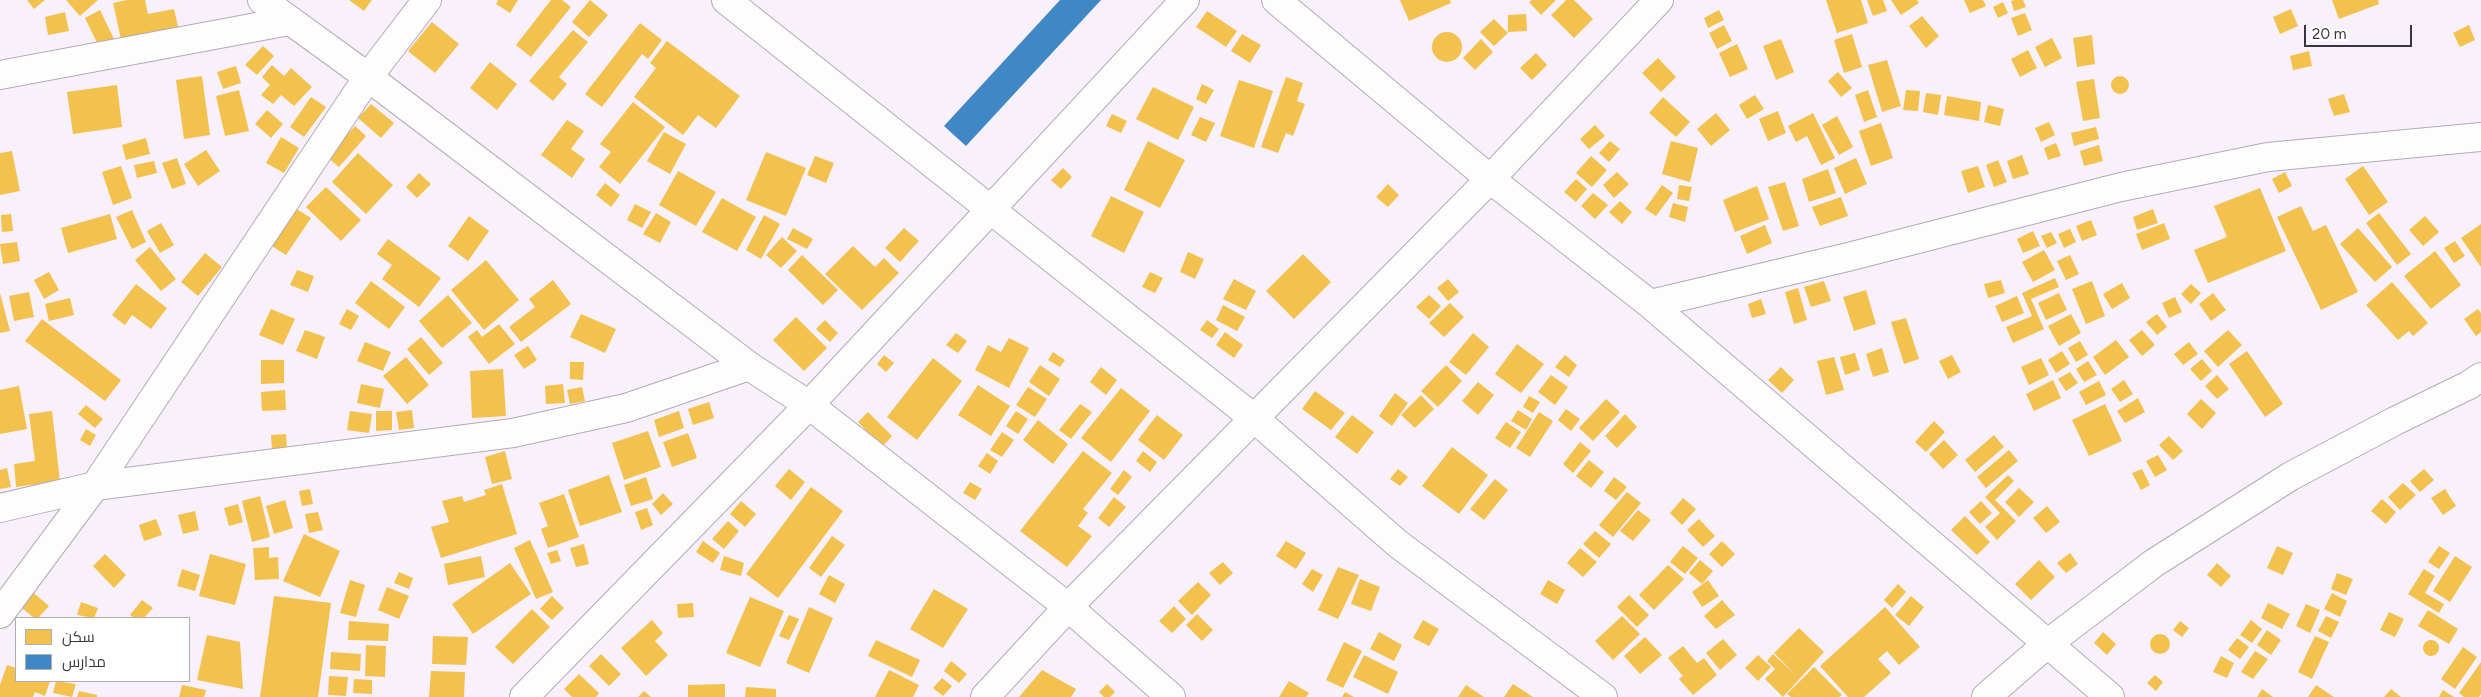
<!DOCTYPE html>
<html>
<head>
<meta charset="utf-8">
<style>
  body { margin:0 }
  #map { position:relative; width:2481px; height:697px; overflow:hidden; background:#f8f0fb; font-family:Figtree,Cairo,sans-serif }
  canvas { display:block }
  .legend { position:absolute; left:15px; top:617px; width:175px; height:65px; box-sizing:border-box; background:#fff; border:1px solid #b0aeb1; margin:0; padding:6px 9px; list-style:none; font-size:15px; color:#3a343d }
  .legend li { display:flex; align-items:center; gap:10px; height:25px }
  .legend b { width:25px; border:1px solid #b0aeb1 }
  .scale { position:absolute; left:2304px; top:25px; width:108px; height:22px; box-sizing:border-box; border:2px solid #3a343d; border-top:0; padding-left:6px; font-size:15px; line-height:18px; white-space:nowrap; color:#3a343d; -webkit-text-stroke:4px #fff; paint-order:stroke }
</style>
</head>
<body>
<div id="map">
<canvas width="2481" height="697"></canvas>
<ul class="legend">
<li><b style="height:14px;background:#f2c14e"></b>سكن</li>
<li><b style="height:14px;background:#3f88c5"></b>مدارس</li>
</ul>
<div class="scale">20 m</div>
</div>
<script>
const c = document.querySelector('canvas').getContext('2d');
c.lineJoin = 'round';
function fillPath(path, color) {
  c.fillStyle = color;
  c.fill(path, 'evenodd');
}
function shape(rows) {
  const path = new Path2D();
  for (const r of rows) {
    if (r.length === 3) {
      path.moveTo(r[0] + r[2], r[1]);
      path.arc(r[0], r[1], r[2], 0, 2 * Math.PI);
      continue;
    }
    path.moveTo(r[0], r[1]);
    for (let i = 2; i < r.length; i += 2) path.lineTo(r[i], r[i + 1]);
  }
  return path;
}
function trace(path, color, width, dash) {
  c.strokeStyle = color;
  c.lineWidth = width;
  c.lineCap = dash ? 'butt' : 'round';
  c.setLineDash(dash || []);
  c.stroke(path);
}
fillPath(shape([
  [27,0,45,0,34,9],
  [66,0,98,0,80,16],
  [127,0,145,0,148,14,174,9,179,31,122,44,113,3],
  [349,0,372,0,364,11],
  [498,0,518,0,510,13,496,4],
  [551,0,562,0,571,7,531,57,516,45],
  [590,0,608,15,589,37,572,22],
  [1400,0,1450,0,1451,3,1409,21],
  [1532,0,1556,0,1541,15,1529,2],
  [1566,0,1574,0,1593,19,1574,38,1551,15],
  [1826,0,1861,0,1868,23,1837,33],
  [1867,0,1883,0,1887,11,1873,16],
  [1891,0,1917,0,1919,3,1901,15],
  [1964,0,1983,0,1986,6,1970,13],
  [2015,0,2023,0,2026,7,2014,11,2011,1],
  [2332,0,2378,0,2379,4,2339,19],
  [2003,2,2008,13,1998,18,1993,7],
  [2291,9,2298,26,2280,34,2273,17],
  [100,10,116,43,101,51,85,18],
  [1719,10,1724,20,1708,28,1704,18],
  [1207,11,1237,31,1226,47,1196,27],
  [65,12,69,31,48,35,45,17],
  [2025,13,2032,30,2018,36,2011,18],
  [1526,14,1527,31,1508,32,1508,15],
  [1922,16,1939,36,1926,48,1909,26],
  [1494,19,1508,33,1494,46,1480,32],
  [432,22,459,44,435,73,408,51],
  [640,23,662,40,648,59,642,54,602,107,585,94],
  [1724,25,1732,41,1717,49,1709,33],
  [2469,25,2475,40,2460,47,2453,33],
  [573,30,588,42,559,77,567,84,553,101,529,81],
  [1447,47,15],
  [1242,34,1261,45,1250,63,1231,51],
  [1852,34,1862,67,1844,73,1834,40],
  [2092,35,2095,64,2077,67,2073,38],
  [2052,38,2062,58,2045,67,2035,47],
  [1481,39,1493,52,1475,70,1463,58],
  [1781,39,1794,72,1776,80,1763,46],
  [667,41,740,96,716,128,698,115,683,135,634,97,656,68,650,63],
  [1737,44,1748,69,1730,77,1719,53],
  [263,46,274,56,257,75,245,65],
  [2028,50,2037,68,2020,77,2011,59],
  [2309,51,2312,66,2293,70,2290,56],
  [1536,53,1547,65,1532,80,1520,68],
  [1658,58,1676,77,1661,92,1642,73],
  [1887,60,1901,106,1882,112,1868,65],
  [490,62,517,84,497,110,470,88],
  [272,65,284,76,291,68,312,87,294,106,281,95,273,104,261,95,270,85,262,77],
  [236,66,241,83,223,89,217,72],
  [1838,72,1852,88,1841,97,1828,81],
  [202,76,210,135,184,139,176,80],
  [2120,85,9],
  [1286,77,1303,83,1297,101,1305,104,1293,136,1286,133,1278,153,1261,147],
  [2094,79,2100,118,2083,121,2076,82],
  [1239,80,1273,91,1254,148,1220,136],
  [1202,84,1214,90,1206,104,1196,99],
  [117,85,122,127,73,134,67,92],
  [1153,87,1194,107,1178,140,1136,119],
  [239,90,249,131,225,136,216,96],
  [1868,90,1877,117,1864,122,1855,95],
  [1906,90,1920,91,1918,111,1903,110],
  [1926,93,1941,95,1938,115,1923,112],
  [2344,94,2350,112,2334,116,2328,99],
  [1755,95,1764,109,1747,119,1739,105],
  [1947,96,1981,102,1979,121,1944,115],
  [311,97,326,107,304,137,290,127],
  [1663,97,1690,122,1676,137,1649,113],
  [633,102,665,127,620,184,599,167,611,152,600,144],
  [371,104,394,123,381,138,358,118],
  [1988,105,2004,109,2000,126,1984,122],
  [267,110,283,124,271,138,255,124],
  [1778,111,1786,133,1768,141,1759,119],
  [1716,113,1730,130,1711,146,1697,129],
  [1813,113,1835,158,1821,165,1807,136,1796,142,1788,126],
  [1112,114,1127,121,1121,133,1106,126],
  [1837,116,1853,147,1839,155,1822,125],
  [1200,117,1215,123,1206,142,1191,135],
  [567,120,584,131,571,149,585,159,572,178,541,155],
  [2049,122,2055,135,2041,142,2035,128],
  [1881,123,1893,158,1871,166,1859,131],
  [1595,125,1605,136,1589,149,1580,139],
  [355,126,366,136,339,167,327,157],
  [2096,127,2099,139,2074,146,2071,133],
  [664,132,686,144,670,174,647,161],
  [281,137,299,148,284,173,266,163],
  [146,138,150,154,126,160,122,145],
  [1148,141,1185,160,1160,208,1124,190],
  [1610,141,1620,149,1609,162,1599,153],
  [1671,141,1698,148,1690,182,1662,174],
  [2056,143,2061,156,2048,160,2044,148],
  [2099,145,2103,161,2084,166,2080,151],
  [206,150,220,171,198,186,184,164],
  [12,151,20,191,0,195,0,153],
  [766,152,806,168,786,216,746,200],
  [358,153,393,185,366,214,332,182],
  [2022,155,2029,174,2013,179,2007,161],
  [815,156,834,163,826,183,807,175],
  [1591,156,1607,170,1592,187,1576,173],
  [177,158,186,184,172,189,162,163],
  [1856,158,1867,184,1845,194,1834,168],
  [1998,160,2007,182,1994,187,1986,165],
  [154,161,157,173,137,178,134,165],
  [121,166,132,198,113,205,102,172],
  [1978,166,1985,187,1968,193,1961,171],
  [2363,166,2388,202,2369,215,2345,179],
  [1063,168,1072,177,1061,189,1051,180],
  [1828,169,1836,193,1809,202,1802,179],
  [678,171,716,192,696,226,659,205],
  [1617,172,1629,184,1614,198,1603,185],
  [2285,172,2292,186,2279,193,2272,179],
  [419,173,431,184,417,198,406,187],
  [1576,179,1587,189,1576,202,1564,192],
  [1785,182,1799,226,1783,231,1768,187],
  [605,183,620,195,611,207,596,195],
  [1388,184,1399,195,1388,207,1376,197],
  [1662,185,1673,193,1656,216,1645,209],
  [1679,185,1692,187,1689,201,1677,199],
  [1757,186,1769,219,1735,232,1723,200],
  [326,187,361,220,341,241,306,207],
  [2260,188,2286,251,2208,283,2194,250,2227,237,2214,206],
  [1593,193,1608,205,1595,219,1581,206],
  [1111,196,1144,212,1124,253,1091,236],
  [1841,197,1848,216,1820,226,1812,207],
  [722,198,756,217,737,251,702,232],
  [1620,201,1632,212,1622,224,1609,212],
  [1673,203,1688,207,1685,222,1669,217],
  [635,204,651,212,642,228,627,220],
  [292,206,311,218,286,255,267,243],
  [2301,206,2313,231,2326,225,2358,292,2321,310,2277,217],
  [2153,209,2158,223,2137,230,2133,217],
  [132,210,146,242,132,249,116,217],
  [656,213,671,222,660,243,643,234],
  [2379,213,2411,254,2397,265,2366,223],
  [11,214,13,231,2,232,1,215],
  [110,214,117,239,68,253,61,228],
  [764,215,780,224,761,259,746,250],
  [469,216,489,231,468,261,448,246],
  [2425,216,2439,232,2423,246,2409,230],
  [2091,220,2097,235,2082,241,2076,226],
  [161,223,174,245,160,253,147,231],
  [2164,223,2170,239,2142,250,2136,234],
  [2481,224,2481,267,2461,238],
  [1765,225,1772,243,1747,254,1740,236],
  [793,228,813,239,807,249,787,239],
  [904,228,919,241,900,262,885,248],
  [2358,228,2392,267,2375,282,2340,244],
  [2070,229,2076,242,2064,248,2058,234],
  [2033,231,2040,246,2023,253,2017,239],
  [2051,232,2057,243,2047,248,2041,236],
  [782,237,797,251,781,268,766,255],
  [388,239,441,278,419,307,382,279,392,265,377,254],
  [2455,241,2465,256,2454,263,2444,248],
  [17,242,20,261,3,264,0,244],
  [853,246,875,267,884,258,899,273,862,310,825,274],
  [150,247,176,279,161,291,135,260],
  [2044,250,2055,270,2033,282,2022,262],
  [2435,251,2461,285,2431,309,2404,276],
  [1188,252,1204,259,1195,279,1180,272],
  [205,253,222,267,198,296,181,282],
  [1303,254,1331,282,1294,319,1266,291],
  [802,255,838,290,823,305,788,270],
  [2070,255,2079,274,2066,280,2057,261],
  [486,260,519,300,484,330,451,290],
  [297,270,314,276,308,292,290,285],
  [49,272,59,290,44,299,34,280],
  [1150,272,1163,278,1155,293,1142,287],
  [2055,278,2059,287,2031,299,2044,329,2013,343,2006,327,2032,316,2022,293],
  [1234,279,1256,291,1246,310,1223,299],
  [1448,279,1459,292,1448,301,1437,288],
  [553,280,571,304,521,342,509,327,535,307,529,299],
  [2001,280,2005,293,1988,298,1984,284],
  [371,281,405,307,389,329,355,303],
  [1824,281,1831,301,1811,307,1804,287],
  [2092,281,2105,316,2086,324,2072,289],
  [2392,282,2428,323,2413,336,2409,331,2398,340,2366,305],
  [2122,283,2130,298,2112,309,2103,294],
  [136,284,167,308,151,329,132,315,125,325,112,315],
  [2191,284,2201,293,2191,304,2181,294],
  [1798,288,1807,320,1794,324,1785,292],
  [1866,290,1876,324,1854,331,1843,297],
  [29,292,34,317,14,321,9,296],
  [0,293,10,331,0,333],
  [2059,293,2067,310,2046,320,2038,303],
  [2213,293,2226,310,2211,321,2199,304],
  [448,295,472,323,442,348,419,321],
  [1429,295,1441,306,1429,319,1416,307],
  [2017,296,2024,313,2002,322,1995,306],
  [2175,297,2182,312,2169,318,2162,303],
  [70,298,74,315,49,321,45,304],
  [1761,299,1766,314,1752,318,1748,304],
  [1450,303,1464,317,1444,337,1429,323],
  [1223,305,1245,317,1237,331,1216,320],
  [271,309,295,319,283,345,259,335],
  [347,309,359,316,351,330,339,324],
  [2478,309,2481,313,2481,332,2476,336,2464,319],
  [581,314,616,329,605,353,570,337],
  [2071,314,2081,333,2059,346,2048,326],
  [2157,314,2167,327,2157,335,2146,322],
  [796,317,827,348,804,371,773,340],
  [1906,318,1919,359,1904,364,1891,322],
  [42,319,121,380,105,401,25,341],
  [825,320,838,333,830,342,816,329],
  [1207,320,1219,329,1212,338,1200,330],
  [499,324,515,344,489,364,468,337,477,330,482,337],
  [305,330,325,337,317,359,296,351],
  [2142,330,2155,345,2142,356,2129,340],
  [2228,330,2242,345,2218,367,2204,351],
  [1225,332,1243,345,1234,358,1216,345],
  [956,333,967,341,958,353,946,345],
  [1473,333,1489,347,1466,375,1449,362],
  [421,337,443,363,429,375,407,349],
  [1009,338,1029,348,1009,388,975,370,988,345,1001,352],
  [2116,340,2129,357,2105,375,2093,357],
  [2080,341,2088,355,2076,362,2068,348],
  [365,342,391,352,383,371,357,361],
  [2189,342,2198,354,2183,365,2174,354],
  [1517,344,1544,364,1521,393,1495,374],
  [528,346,537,360,524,369,514,355],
  [1882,348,1889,372,1873,377,1866,354],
  [2062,351,2070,364,2056,373,2048,360],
  [2247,351,2283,404,2265,417,2229,364],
  [1053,352,1065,360,1060,367,1048,360],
  [1855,353,1860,370,1845,375,1840,357],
  [884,355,894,363,886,372,877,364],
  [1565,355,1577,365,1569,377,1555,367],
  [1952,355,1961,372,1948,379,1939,361],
  [406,357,429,385,407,404,383,376],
  [1834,357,1844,390,1826,395,1817,361],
  [933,358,962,381,917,440,887,417],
  [2041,358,2049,375,2029,385,2021,367],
  [2202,359,2212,371,2201,381,2190,369],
  [261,360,284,360,284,383,261,384],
  [2088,361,2097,375,2084,382,2076,369],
  [570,362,584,362,583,380,570,379],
  [1040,365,1060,379,1049,396,1029,382],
  [1446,365,1462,381,1438,407,1421,391],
  [1101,367,1117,380,1106,395,1090,382],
  [1781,367,1794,380,1782,393,1768,380],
  [503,369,506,416,472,418,470,371],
  [2070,372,2078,383,2066,391,2058,379],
  [1551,375,1568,387,1555,405,1538,392],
  [2217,375,2229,389,2217,399,2205,386],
  [2053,380,2061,398,2034,411,2026,394],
  [2124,380,2133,394,2120,402,2111,389],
  [2099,381,2106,395,2086,405,2079,392],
  [1478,382,1494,395,1478,415,1462,401],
  [361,384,384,389,380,408,357,403],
  [563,384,565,403,546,404,545,386],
  [978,385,1010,406,991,436,958,415],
  [19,386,27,429,0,434,0,390],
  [582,387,585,401,570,404,567,390],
  [1028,387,1047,399,1035,417,1016,405],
  [1121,388,1150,411,1111,462,1081,438],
  [285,390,286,410,262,411,261,392],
  [1315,391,1345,413,1331,430,1302,409],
  [1395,393,1408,403,1392,426,1379,416],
  [1421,395,1434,409,1415,428,1401,415],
  [1529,396,1540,402,1533,413,1523,407],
  [2138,398,2145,412,2125,423,2117,411],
  [1606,399,1620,412,1593,441,1579,428],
  [2201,399,2216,413,2202,429,2187,414],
  [709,402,714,418,693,425,688,409],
  [1080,404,1092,412,1071,439,1059,430],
  [2105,404,2122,441,2089,456,2072,420],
  [86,405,103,419,95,428,78,414],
  [1566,409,1580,419,1571,431,1558,420],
  [412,410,414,428,399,430,396,412],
  [1518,410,1532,419,1526,430,1511,421],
  [52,411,60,481,16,487,14,464,35,461,29,414],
  [350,411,372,414,369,433,347,430],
  [376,411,392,411,392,430,376,431],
  [679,411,684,428,659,437,654,420],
  [1016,411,1028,419,1018,434,1006,426],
  [868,412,892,436,882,447,858,422],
  [1539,412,1553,421,1530,457,1516,448],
  [1625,414,1637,427,1617,448,1605,436],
  [1157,415,1183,435,1164,460,1138,440],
  [1352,415,1374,432,1357,454,1335,437],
  [1038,420,1068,444,1053,464,1023,440],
  [1934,421,1945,432,1926,452,1915,442],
  [1506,422,1521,432,1510,448,1495,438],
  [86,429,96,435,90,446,80,440],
  [648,431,661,467,624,480,612,443],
  [1002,432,1014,440,1002,457,990,450],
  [688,433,697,458,672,467,663,442],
  [286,434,287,449,272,450,271,435],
  [1994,435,2004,447,1975,472,1965,460],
  [2169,436,2183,451,2173,460,2159,445],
  [1944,440,1958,455,1943,469,1929,454],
  [1580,442,1591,451,1573,473,1563,464],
  [1452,447,1488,475,1459,514,1422,486],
  [2009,450,2018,461,1986,488,1977,477],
  [505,451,512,479,492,484,485,457],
  [1083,451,1112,473,1083,509,1088,513,1078,526,1092,536,1067,567,1020,531],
  [1143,451,1157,462,1150,472,1136,461],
  [987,453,998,461,990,474,978,466],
  [2158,455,2167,470,2155,477,2146,461],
  [1589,460,1604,472,1591,488,1576,476],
  [7,468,11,487,0,489,0,470],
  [789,469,805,482,791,500,775,486],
  [1398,469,1408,477,1400,486,1390,479],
  [2142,469,2150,485,2141,490,2132,473],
  [2424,469,2434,480,2420,492,2410,481],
  [1124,470,1132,477,1118,495,1110,489],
  [609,475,622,512,580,526,568,490],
  [2008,475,2014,481,1995,500,2016,521,1997,540,1985,527,2000,513,1985,497],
  [646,477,653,499,631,506,624,485],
  [1614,477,1627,487,1616,500,1604,491],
  [1495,479,1508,490,1484,520,1470,509],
  [970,482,982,489,975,500,963,493],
  [2403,483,2416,495,2400,510,2388,497],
  [502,484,517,534,441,558,431,527,449,522,442,501,462,496,464,502,486,495,484,490],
  [811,487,843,511,778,598,746,574],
  [2019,488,2034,502,2019,517,2005,502],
  [310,489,313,504,302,506,299,491],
  [2445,489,2456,506,2443,515,2431,498],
  [1627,492,1641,503,1613,537,1599,525],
  [663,493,673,504,661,515,652,504],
  [564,494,579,537,548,548,541,529,548,526,539,503],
  [260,496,270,537,252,542,242,501],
  [1114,497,1126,507,1109,527,1098,518],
  [1683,498,1696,509,1682,525,1670,513],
  [2382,499,2396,512,2386,524,2371,511],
  [285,500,293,528,274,534,266,506],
  [741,501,756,514,745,527,730,514],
  [1981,501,1992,513,1980,524,1969,512],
  [238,504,243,522,229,526,224,508],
  [2047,506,2060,522,2046,533,2033,518],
  [647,508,653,525,641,530,635,512],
  [1638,510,1651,520,1633,541,1620,531],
  [195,511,199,530,183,534,178,515],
  [318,512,323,530,309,533,305,514],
  [1965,516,1990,542,1977,555,1951,530],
  [156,519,162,535,144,541,139,525],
  [1699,519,1715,536,1703,547,1687,530],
  [728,521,739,531,724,549,712,539],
  [1595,531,1611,544,1599,558,1583,544],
  [304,534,340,551,320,597,283,581],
  [832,536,845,545,821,577,809,568],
  [530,540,553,592,536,599,514,548],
  [703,541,720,553,713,563,696,552],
  [1286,541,1306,553,1296,569,1276,556],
  [1722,541,1735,554,1722,567,1709,554],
  [584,544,589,564,576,567,570,548],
  [1683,546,1698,558,1685,574,1670,562],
  [2277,546,2293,553,2283,575,2267,568],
  [2439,546,2450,553,2439,569,2428,562],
  [269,547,269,558,278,557,279,579,255,580,253,548],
  [1580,548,1597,562,1583,577,1567,563],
  [557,550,561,561,551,564,547,553],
  [2070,553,2078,564,2066,573,2057,563],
  [105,554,126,575,114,588,93,566],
  [210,554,246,564,235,605,199,596],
  [481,556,485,577,448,585,444,564],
  [724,556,744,563,741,576,720,570],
  [2455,556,2472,567,2450,602,2433,591],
  [1700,560,1713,571,1702,584,1689,573],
  [2039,560,2055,577,2031,600,2015,584],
  [1223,562,1233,573,1220,585,1209,573],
  [510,563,531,594,473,634,452,604],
  [2217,563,2231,576,2221,587,2207,575],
  [1668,565,1684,579,1654,610,1639,595],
  [1338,567,1359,575,1338,619,1318,610],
  [182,569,200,575,195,591,177,586],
  [1312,569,1323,575,1313,592,1302,584],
  [2424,569,2435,576,2425,593,2444,604,2439,613,2408,594],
  [399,572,413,578,409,589,394,583],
  [2337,573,2353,579,2346,595,2331,589],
  [829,575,845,584,835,603,819,594],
  [1360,579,1380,587,1371,611,1351,604],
  [350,580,365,585,356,617,340,613],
  [1548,580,1565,590,1557,604,1540,594],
  [1708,580,1719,596,1702,607,1692,592],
  [1198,582,1211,595,1192,615,1178,601],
  [1898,584,1906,592,1892,608,1884,600],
  [387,587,409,596,399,619,378,610],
  [29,589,49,606,38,618,34,618,17,604],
  [934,589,968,609,943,648,910,629],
  [2332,593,2347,601,2340,617,2324,609],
  [1629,595,1649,615,1637,627,1617,607],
  [274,596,331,603,318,697,260,697],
  [552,596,564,608,552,620,540,609],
  [1911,596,1924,607,1909,626,1895,615],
  [750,597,784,611,760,667,726,653],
  [142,600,153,608,144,618,134,618,130,615],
  [1722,600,1735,615,1716,629,1704,616],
  [81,602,98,608,94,618,77,615],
  [693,603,694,617,678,618,677,604],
  [2268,603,2290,614,2282,629,2261,618],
  [2306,604,2320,610,2310,633,2296,626],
  [1174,606,1186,619,1172,633,1159,621],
  [809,607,833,618,809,673,786,663],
  [1885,607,1920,647,1899,665,1887,651,1878,659,1891,673,1864,697,1848,697,1820,666],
  [532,609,550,627,513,664,495,647],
  [2428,610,2458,629,2449,644,2418,626],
  [2389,612,2404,619,2395,637,2380,630],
  [1197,614,1213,630,1202,641,1186,625],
  [789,615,799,619,789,640,779,636],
  [1622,616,1640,634,1613,660,1595,641],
  [2326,616,2339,622,2331,638,2318,631],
  [652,620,663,633,655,641,668,655,646,676,621,648],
  [1423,620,1439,629,1429,646,1413,638],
  [2251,620,2262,629,2252,643,2240,635],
  [349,621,389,624,388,641,348,640],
  [2180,621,2189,628,2182,637,2173,630],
  [1799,628,1824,652,1783,697,1765,679,1775,669,1767,661,1773,654,1796,675,1774,653],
  [2267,630,2281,640,2271,655,2257,645],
  [1379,632,1402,645,1394,661,1370,649],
  [2103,632,2116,644,2107,655,2094,643],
  [2160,644,10],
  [207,635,240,642,243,689,197,680],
  [433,636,468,637,466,665,432,664],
  [2315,636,2329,642,2312,679,2298,672],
  [1645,637,1662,655,1640,674,1624,656],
  [2237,638,2249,647,2240,659,2228,650],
  [1723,639,1737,655,1720,670,1706,653],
  [2431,648,8],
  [876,640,920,660,912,677,868,656],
  [1344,642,1362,651,1343,688,1326,680],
  [366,645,386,646,385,677,365,676],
  [1683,646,1697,663,1704,658,1717,675,1693,695,1679,679,1683,676,1668,658],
  [2463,647,2477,657,2455,689,2441,679],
  [2255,651,2268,659,2253,679,2241,672],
  [331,652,361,654,360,671,330,669],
  [601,654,621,674,609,686,589,666],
  [1364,655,1398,672,1388,694,1353,677],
  [1758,655,1771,667,1758,681,1745,668],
  [2221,656,2234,663,2227,678,2213,672],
  [951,661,967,674,959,683,944,671],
  [2481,662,2481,694,2479,697,2464,697,2459,693],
  [7,665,16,668,16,681,50,681,45,696,35,692,33,697,0,697,0,685],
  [1814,667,1842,695,1839,697,1791,697,1787,694],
  [889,670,919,685,913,697,875,697],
  [1042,670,1076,689,1071,697,1019,697],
  [431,671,465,672,464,697,429,697],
  [579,674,599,693,596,697,572,697,564,689],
  [2155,675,2163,682,2156,691,2147,683],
  [329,676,348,677,346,696,328,695],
  [942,678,952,686,943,696,933,688],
  [354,679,372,680,372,694,353,693],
  [56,681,76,684,72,697,53,693],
  [1289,681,1309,693,1306,697,1279,697],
  [725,684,725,697,688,697,688,685],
  [1107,684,1115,692,1110,697,1104,697,1099,692],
  [1513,684,1533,697,1504,697],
  [182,685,206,690,204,697,179,697],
  [1466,685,1484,697,1458,697],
  [2316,685,2334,697,2308,697],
  [746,687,776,689,776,697,745,697],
  [2262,689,2273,697,2257,697],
  [2391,689,2401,697,2384,697],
  [2443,690,2454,697,2439,697],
  [79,691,97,695,97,697,77,697],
  [644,691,651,697,638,697],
  [1345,692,1354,697,1342,697]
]), '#f2c14e');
fillPath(shape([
  [1060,0,1101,0,966,146,944,126]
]), '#3f88c5');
const street = shape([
  [262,0,368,77,749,366,809,405,1068,607,1171,697],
  [726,0,1255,419,1398,544,1603,697],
  [1276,0,1490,179,1650,304,2110,697],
  [0,75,289,21],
  [1650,304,1848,257,2121,187,2268,157,2481,137],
  [0,508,95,486,513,433,626,408,749,366],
  [0,614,95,486,368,77,427,0],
  [524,697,809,405,1185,0],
  [985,697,1068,607,1490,179,1659,0],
  [1986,697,2047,644,2154,563,2291,476,2395,421,2469,385,2481,377]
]);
trace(street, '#b2abb4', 30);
trace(street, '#fefdfe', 28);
</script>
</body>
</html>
